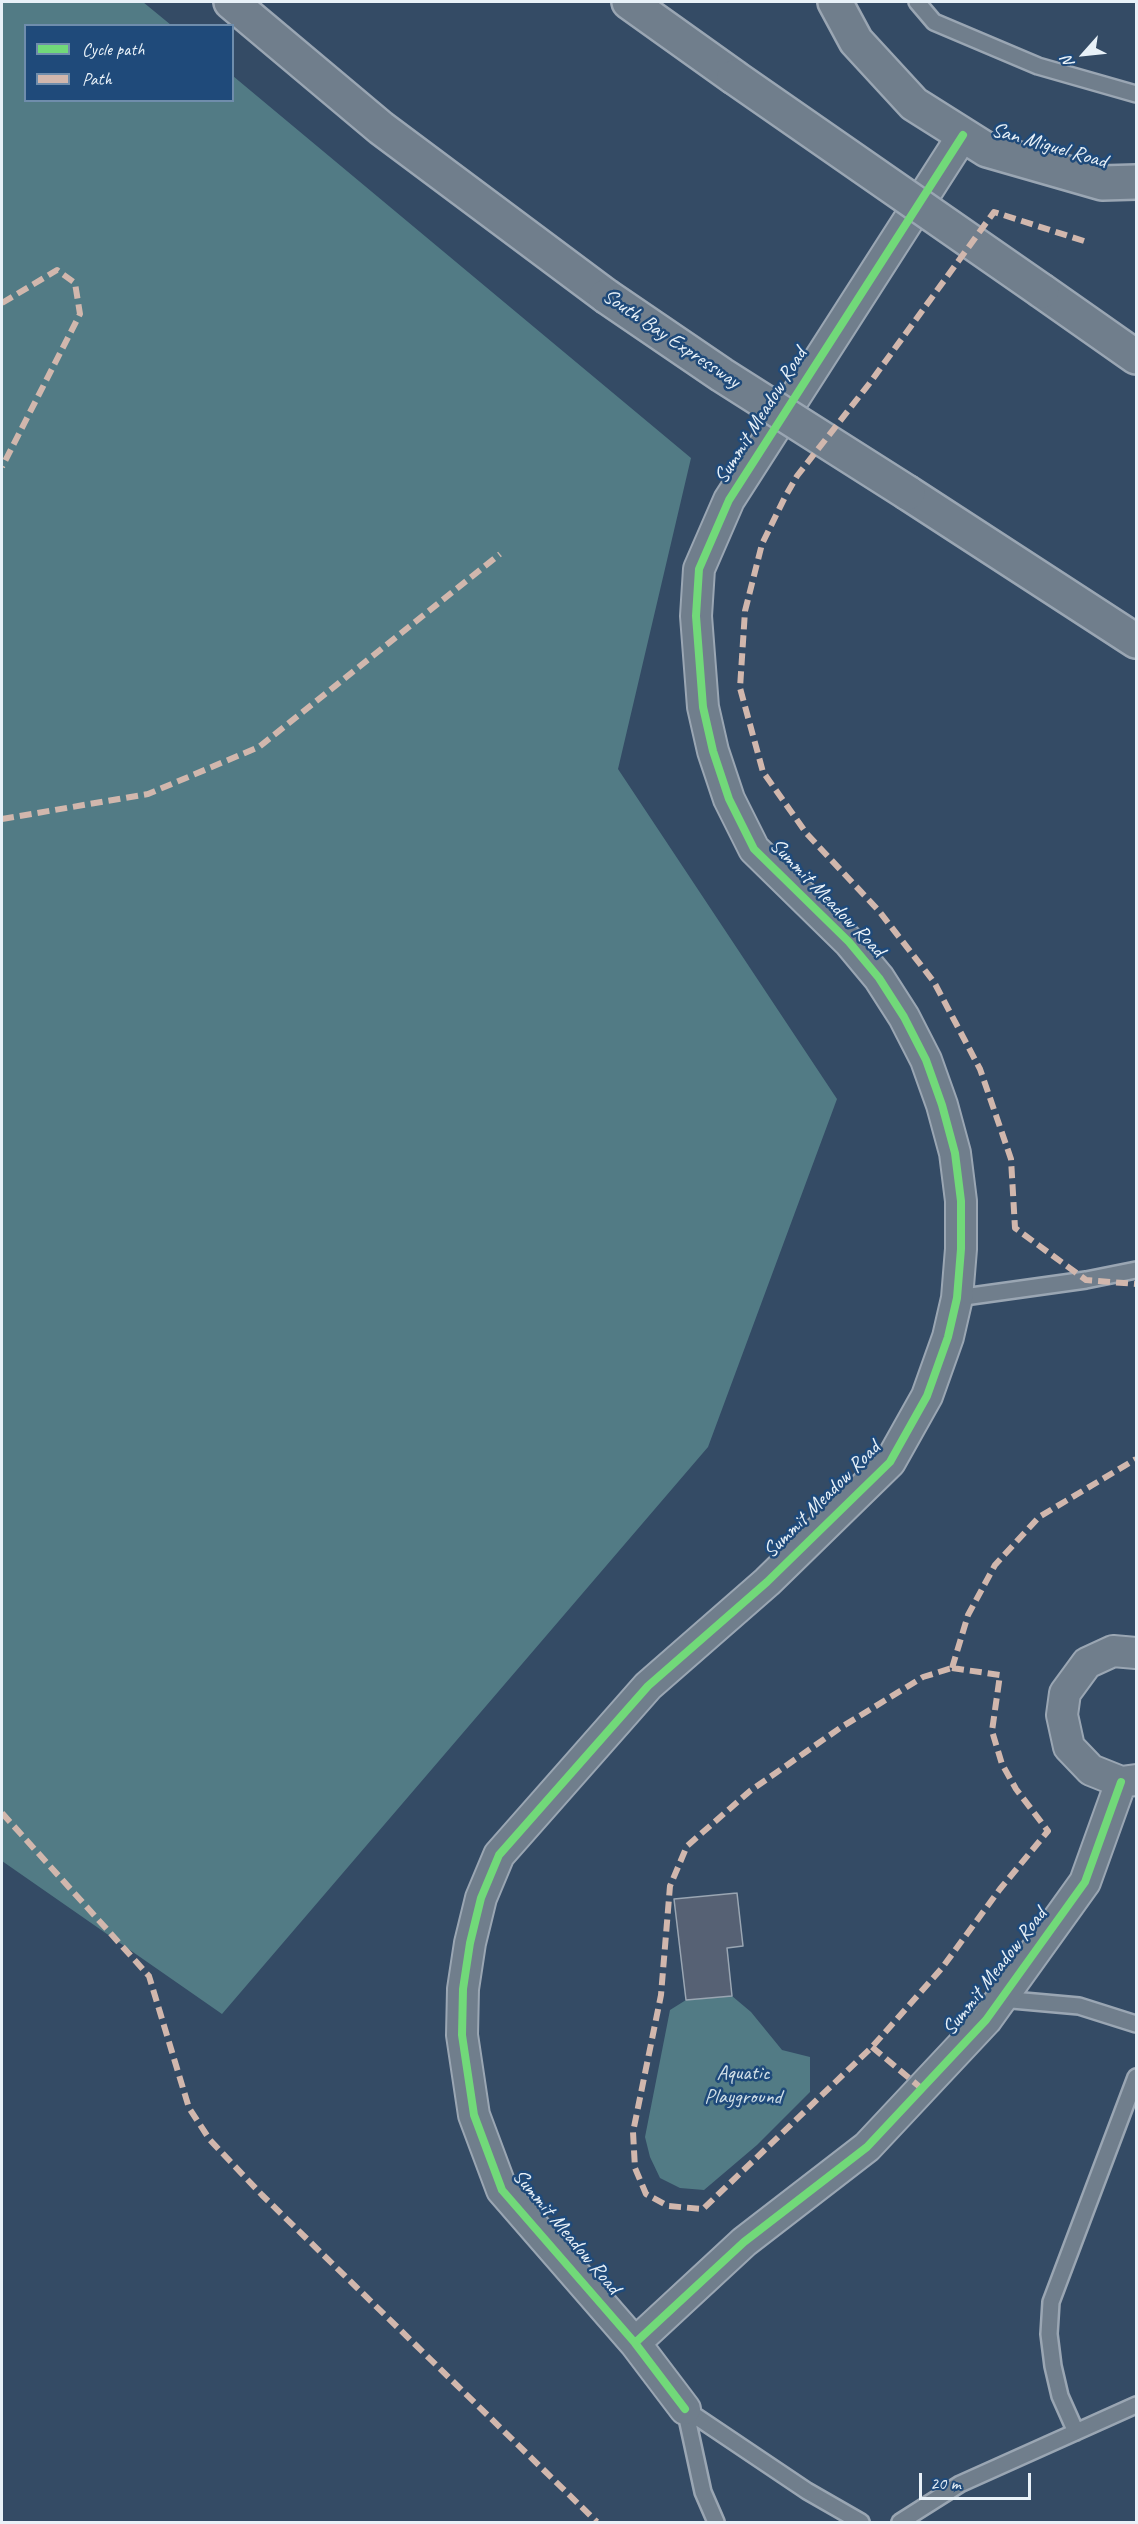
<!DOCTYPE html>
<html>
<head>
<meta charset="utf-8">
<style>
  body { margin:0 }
  #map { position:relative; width:1138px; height:2524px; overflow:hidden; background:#344b65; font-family:Caveat,sans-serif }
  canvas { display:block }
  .frame { position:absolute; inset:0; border:3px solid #e8f1f8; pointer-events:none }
  .legend { position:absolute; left:24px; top:24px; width:210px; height:78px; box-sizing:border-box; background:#1f4a7a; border:2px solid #6f8dac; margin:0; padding:8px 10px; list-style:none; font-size:18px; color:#e8f1f8 }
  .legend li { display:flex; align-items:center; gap:12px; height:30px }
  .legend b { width:30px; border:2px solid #6f8dac }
  .north { position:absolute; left:1054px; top:24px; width:60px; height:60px; -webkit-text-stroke:4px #1f4a7a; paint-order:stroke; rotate:243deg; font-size:16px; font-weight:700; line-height:24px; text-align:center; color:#e8f1f8 }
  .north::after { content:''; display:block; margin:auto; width:21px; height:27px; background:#e8f1f8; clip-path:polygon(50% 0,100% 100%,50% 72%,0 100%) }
  .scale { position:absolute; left:919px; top:2473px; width:112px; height:27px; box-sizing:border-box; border:3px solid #e8f1f8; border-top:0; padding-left:8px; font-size:18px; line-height:21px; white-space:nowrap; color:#e8f1f8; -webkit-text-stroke:4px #1f4a7a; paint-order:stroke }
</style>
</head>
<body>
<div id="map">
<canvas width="1138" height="2524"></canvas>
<div class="frame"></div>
<ul class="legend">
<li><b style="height:8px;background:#71d979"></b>Cycle path</li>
<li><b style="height:8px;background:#d1b7ad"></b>Path</li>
</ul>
<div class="north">N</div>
<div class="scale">20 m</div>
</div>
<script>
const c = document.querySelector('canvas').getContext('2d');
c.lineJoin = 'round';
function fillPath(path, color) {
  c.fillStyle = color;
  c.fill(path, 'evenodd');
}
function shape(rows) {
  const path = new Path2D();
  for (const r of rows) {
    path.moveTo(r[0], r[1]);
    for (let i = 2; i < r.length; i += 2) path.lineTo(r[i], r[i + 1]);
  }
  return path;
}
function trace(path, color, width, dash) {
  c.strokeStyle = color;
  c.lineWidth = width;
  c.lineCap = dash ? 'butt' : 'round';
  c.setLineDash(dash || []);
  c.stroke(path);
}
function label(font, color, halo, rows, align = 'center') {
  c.font = font + ' Caveat,sans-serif';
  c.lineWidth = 5;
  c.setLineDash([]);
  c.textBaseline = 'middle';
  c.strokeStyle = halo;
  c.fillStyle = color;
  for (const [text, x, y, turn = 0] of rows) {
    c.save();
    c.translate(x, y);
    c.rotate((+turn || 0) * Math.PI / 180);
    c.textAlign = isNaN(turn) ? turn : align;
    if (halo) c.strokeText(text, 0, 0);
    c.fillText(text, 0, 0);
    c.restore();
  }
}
fillPath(shape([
  [2,2,143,2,171,25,26,26,26,100,232,100,233,76,691,458,618,769,837,1099,708,1447,222,2014,2,1861],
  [732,1996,751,2012,782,2050,810,2057,810,2092,757,2145,704,2190,680,2188,660,2178,650,2157,645,2137,670,2010,686,2000]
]), '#527b85');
const building = shape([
  [737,1893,743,1946,727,1948,732,1996,686,2000,674,1899,737,1893]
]);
fillPath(building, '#566174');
trace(building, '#9aa6b3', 1.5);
const lane = shape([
  [917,2,934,22,1038,66,1136,94],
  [957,1298,1086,1280,1136,1270],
  [1001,1999,1079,2006,1136,2024],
  [685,2409,807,2491,861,2522],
  [685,2409,703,2492,716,2522],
  [1076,2432,1060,2396,1053,2366,1049,2334,1051,2302,1136,2077],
  [900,2522,960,2484,1136,2405]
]);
const street = shape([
  [1136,1653,1113,1651,1087,1663,1065,1693,1062,1715,1069,1747,1091,1770,1121,1782,1136,1780],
  [635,2343,744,2242,867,2147,986,2020,1085,1882,1121,1782],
  [685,2409,635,2343,502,2190,474,2115,462,2035,463,1989,470,1943,481,1898,499,1855,648,1686,767,1582,890,1462,927,1396,948,1337,957,1298,961,1249,961,1201,955,1153,942,1105,926,1060,904,1017,879,978,849,942,754,849,729,799,713,751,703,707,696,616,699,569,729,500,963,135]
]);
const secondary = shape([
  [835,2,856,41,914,104,987,150,1102,183,1136,182]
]);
const highway = shape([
  [231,2,381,128,606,296],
  [629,2,734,77],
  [1042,291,1136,357],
  [908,493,1136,641]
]);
trace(lane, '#9aa6b3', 20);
trace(street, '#9aa6b3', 34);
trace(secondary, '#9aa6b3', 38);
trace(highway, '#9aa6b3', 38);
trace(lane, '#707e8c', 15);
trace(street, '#707e8c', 30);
trace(secondary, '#707e8c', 33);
trace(highway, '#707e8c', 33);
const highwayBridge = shape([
  [734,77,1042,291],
  [606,296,722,375,908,493]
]);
trace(highwayBridge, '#9aa6b3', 38, []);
trace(highwayBridge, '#707e8c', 33);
trace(shape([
  [1084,241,994,212,869,384,797,476,785,497,762,544,745,611,740,688,763,772,807,834,879,911,934,982,980,1069,1011,1159,1015,1228,1086,1280,1136,1284],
  [2,303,57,270,75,283,80,314,2,467],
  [2,819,148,794,259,747,500,554],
  [952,1668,1000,1675,992,1731,1002,1764,1016,1789,1048,1831,1000,1889,942,1968,872,2047,703,2209,668,2206,646,2194,635,2168,633,2132,661,1995,670,1886,687,1846,750,1791,840,1728,923,1677,952,1668],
  [952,1668,968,1615,995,1565,1039,1517,1136,1459],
  [2,1813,149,1976,189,2108,210,2140,262,2195,597,2522],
  [872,2047,921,2088]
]), '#d1b7ad', 6, [12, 6]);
trace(shape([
  [635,2343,744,2242,867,2147,986,2020,1085,1882,1121,1782],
  [685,2409,635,2343,502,2190,474,2115,462,2035,463,1989,470,1943,481,1898,499,1855,648,1686,767,1582,890,1462,927,1396,948,1337,957,1298,961,1249,961,1201,955,1153,942,1105,926,1060,904,1017,879,978,849,942,754,849,729,799,713,751,703,707,696,616,699,569,729,500,963,135]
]), '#71d979', 8);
label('21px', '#e8f1f8', '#1f4a7a', [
  ["San Miguel Road",1049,146,16],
  ["South Bay Expressway",671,339,34],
  ["Summit Meadow Road",761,416,-58],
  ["Summit Meadow Road",827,898,46],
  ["Summit Meadow Road",822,1500,-45],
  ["Summit Meadow Road",995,1972,-52],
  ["Summit Meadow Road",566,2232,50]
]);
label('21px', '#d2e0e8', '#1f4a7a', [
  ["Aquatic",743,2073],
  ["Playground",743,2097]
]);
</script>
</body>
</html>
